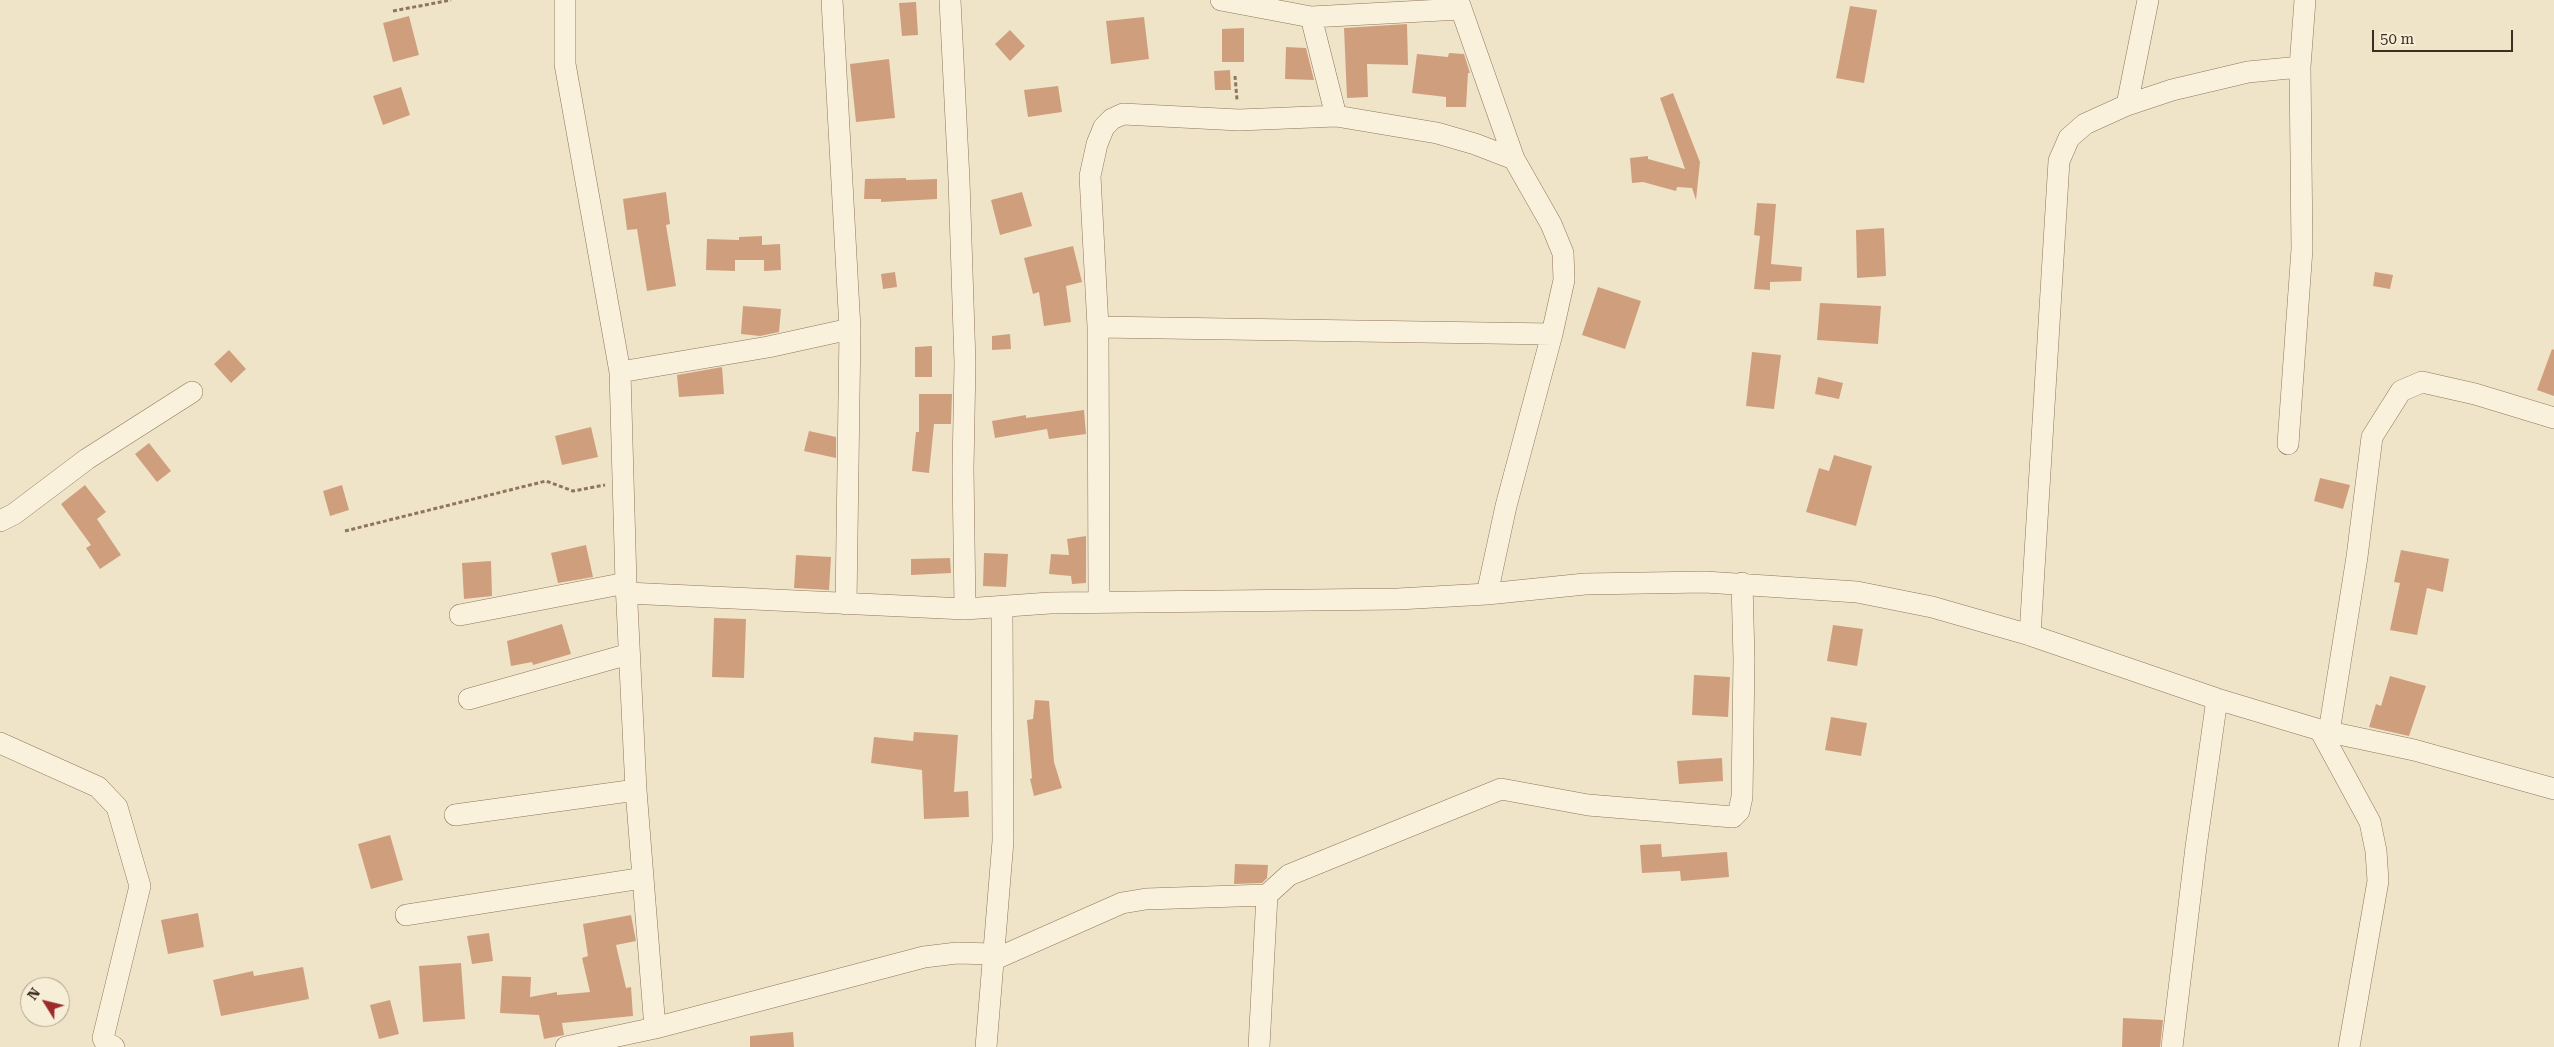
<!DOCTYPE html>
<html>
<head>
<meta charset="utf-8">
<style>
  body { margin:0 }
  #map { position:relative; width:2554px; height:1047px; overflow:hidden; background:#f0e4c8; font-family:"Roboto Serif",serif }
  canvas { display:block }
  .north { position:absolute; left:20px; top:977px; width:50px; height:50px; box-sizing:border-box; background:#f7eed8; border:1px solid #ada18e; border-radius:50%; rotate:306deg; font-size:14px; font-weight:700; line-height:20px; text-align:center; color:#3d2e20 }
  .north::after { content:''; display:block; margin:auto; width:18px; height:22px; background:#9e2a2b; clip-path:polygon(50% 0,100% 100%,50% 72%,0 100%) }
  .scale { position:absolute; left:2372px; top:30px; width:141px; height:22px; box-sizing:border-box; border:2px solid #3d2e20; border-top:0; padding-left:6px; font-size:15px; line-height:18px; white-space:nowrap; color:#3d2e20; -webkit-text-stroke:4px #f7eed8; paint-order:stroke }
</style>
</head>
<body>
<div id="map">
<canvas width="2554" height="1047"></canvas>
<div class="north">N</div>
<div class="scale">50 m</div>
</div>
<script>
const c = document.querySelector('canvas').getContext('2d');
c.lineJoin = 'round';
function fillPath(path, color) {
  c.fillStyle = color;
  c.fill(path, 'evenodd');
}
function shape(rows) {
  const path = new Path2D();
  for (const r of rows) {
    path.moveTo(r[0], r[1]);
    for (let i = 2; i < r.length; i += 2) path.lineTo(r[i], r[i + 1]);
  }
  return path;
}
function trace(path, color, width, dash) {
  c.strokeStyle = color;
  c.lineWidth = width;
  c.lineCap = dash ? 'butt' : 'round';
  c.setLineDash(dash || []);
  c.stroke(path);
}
fillPath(shape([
  [916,2,918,35,902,36,899,3],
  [1850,6,1877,10,1864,83,1836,78],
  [409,16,419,55,393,62,383,23],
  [1144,17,1149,59,1111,64,1106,21],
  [1407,24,1408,65,1367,64,1368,97,1347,98,1344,28],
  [1244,28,1244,62,1222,62,1222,29],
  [1010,30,1025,46,1010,61,995,44],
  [1286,47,1306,48,1314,80,1285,79],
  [1449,53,1464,54,1470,73,1468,73,1466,107,1446,107,1446,97,1412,93,1417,54,1448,57],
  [889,59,895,118,856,122,850,64],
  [1230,70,1231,90,1215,90,1214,71],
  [1058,86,1062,112,1028,117,1024,90],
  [401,87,410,115,383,125,373,96],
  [1673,93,1700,162,1696,200,1692,188,1677,187,1676,191,1643,182,1632,183,1630,158,1648,156,1648,159,1685,169,1660,98],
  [906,178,906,180,937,179,937,199,881,202,881,199,864,199,865,179],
  [666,192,670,224,666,225,676,286,647,291,637,229,627,230,623,199],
  [1022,192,1032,226,1000,235,991,200],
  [1757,203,1776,204,1771,264,1802,267,1801,281,1770,282,1770,290,1754,289,1760,236,1754,235],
  [1884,228,1886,276,1857,278,1856,230],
  [762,236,762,245,780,244,781,270,764,271,764,260,735,260,735,271,706,270,707,239,739,240,739,237],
  [1073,246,1082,282,1066,286,1071,322,1044,326,1039,292,1033,294,1024,258],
  [895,272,897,287,883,289,881,274],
  [2375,272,2393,275,2390,289,2373,286],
  [1598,287,1641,301,1625,349,1582,335],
  [1820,303,1881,306,1878,344,1817,340],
  [743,306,781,309,779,332,760,336,741,334],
  [1010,334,1011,349,992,350,992,336],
  [932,346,932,377,915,377,915,347],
  [2552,349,2554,350,2554,396,2537,390],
  [229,350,246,369,231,383,214,364],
  [1752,352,1781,355,1774,409,1746,406],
  [722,367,724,394,679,397,677,375],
  [1818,377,1843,383,1839,399,1815,394],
  [919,394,952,394,951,424,934,424,929,473,912,471,916,432,919,432],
  [1084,410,1086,434,1049,439,1047,429,995,438,992,421,1026,415,1026,418],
  [591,427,598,457,562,465,555,436],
  [809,431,836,437,836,458,804,451],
  [149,443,171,471,157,482,135,454],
  [1834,455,1872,466,1856,526,1806,512,1819,468,1829,471],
  [2320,478,2350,485,2343,509,2314,501],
  [85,485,106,512,97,519,121,555,100,569,86,548,91,545,61,504],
  [342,485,349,510,330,516,323,491],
  [1086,536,1086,583,1072,584,1071,576,1049,574,1051,554,1069,555,1067,539],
  [586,545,593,577,558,583,551,553],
  [2401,550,2449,559,2443,592,2427,588,2417,635,2390,630,2400,583,2394,582],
  [984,553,1008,554,1006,587,983,586],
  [796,555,831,557,829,590,794,588],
  [950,558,951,573,911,575,911,559],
  [491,561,492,596,464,599,462,563],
  [714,618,746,619,744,678,712,677],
  [562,624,571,654,533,665,532,662,511,666,507,641],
  [1833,625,1863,629,1857,666,1827,661],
  [1694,675,1730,677,1728,717,1692,715],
  [2390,676,2426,686,2409,736,2369,727,2376,704,2381,706],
  [1035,700,1049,701,1054,762,1062,788,1034,796,1030,779,1032,778,1027,720,1033,719],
  [1831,717,1867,723,1861,756,1825,750],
  [914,732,958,735,954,792,968,791,969,817,924,819,922,770,871,763,874,737,913,741],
  [1722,758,1723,781,1679,784,1677,761],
  [390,835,403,880,371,889,358,844],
  [1661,844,1662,857,1727,852,1729,877,1681,881,1680,871,1642,873,1640,845],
  [1235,864,1268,865,1267,878,1262,883,1234,884],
  [198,913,204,947,168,954,161,920],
  [631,915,636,941,616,945,626,988,631,987,633,1016,562,1023,564,1035,544,1039,539,1015,500,1013,502,976,531,977,530,997,557,992,557,995,590,992,582,958,588,956,583,924],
  [489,933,493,961,472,964,467,936],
  [461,963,465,1019,423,1022,419,966],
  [303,967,309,999,221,1016,213,980,253,971,254,976],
  [390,1000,399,1034,379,1039,370,1005],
  [2123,1018,2163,1020,2160,1047,2122,1047],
  [793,1032,794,1047,750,1047,750,1036]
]), '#cf9f7d');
const minor = shape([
  [565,0,565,64,620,372,626,583,636,790,655,1028],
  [832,0,850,329,846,604],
  [950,0,959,180,965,363,963,469,965,609],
  [1221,0,1311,17,1461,9],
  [1458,0,1514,159,1551,224,1563,253,1564,280,1552,334,1506,506,1487,594],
  [1311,17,1336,116],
  [2127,105,2148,0],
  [1098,327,1552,334],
  [620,372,768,347,850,329],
  [2288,444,2302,249,2300,67,2305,0],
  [0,521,14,514,87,459,192,392],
  [627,593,965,609,1050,603,1398,599,1487,594,1585,584,1705,582,1857,592,1932,607,2030,635,2217,699,2320,730,2414,750,2554,789],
  [1099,602,1098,327,1090,176,1097,144,1104,127,1112,119,1123,114,1239,120,1336,116,1437,133,1475,144,1514,159],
  [460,615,626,583],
  [2030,635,2059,161,2069,138,2085,124,2127,105,2172,90,2248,72,2300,67],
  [469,699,629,654],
  [2320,730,2370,822,2376,851,2378,881,2349,1047],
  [2329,732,2357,557,2372,437,2401,391,2422,382,2475,394,2554,418],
  [0,743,98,787,117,807,140,886,103,1038,105,1042,114,1047],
  [455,815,636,790],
  [406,915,643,878],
  [993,960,1122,903,1146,899,1267,895],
  [566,1047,655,1028,924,957,957,953,993,954],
  [986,1047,1003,841,1002,608],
  [1259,1047,1267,895,1289,875,1501,789,1588,805,1733,817,1739,811,1742,797,1744,659,1742,583],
  [2172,1047,2196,847,2217,699]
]);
trace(minor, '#8d765c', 22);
trace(shape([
  [393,11,451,0],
  [1235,76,1237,100],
  [345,531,546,481,573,491,605,485]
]), '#8d765c', 3, [4, 2.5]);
trace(minor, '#faf1dc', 21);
</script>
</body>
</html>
